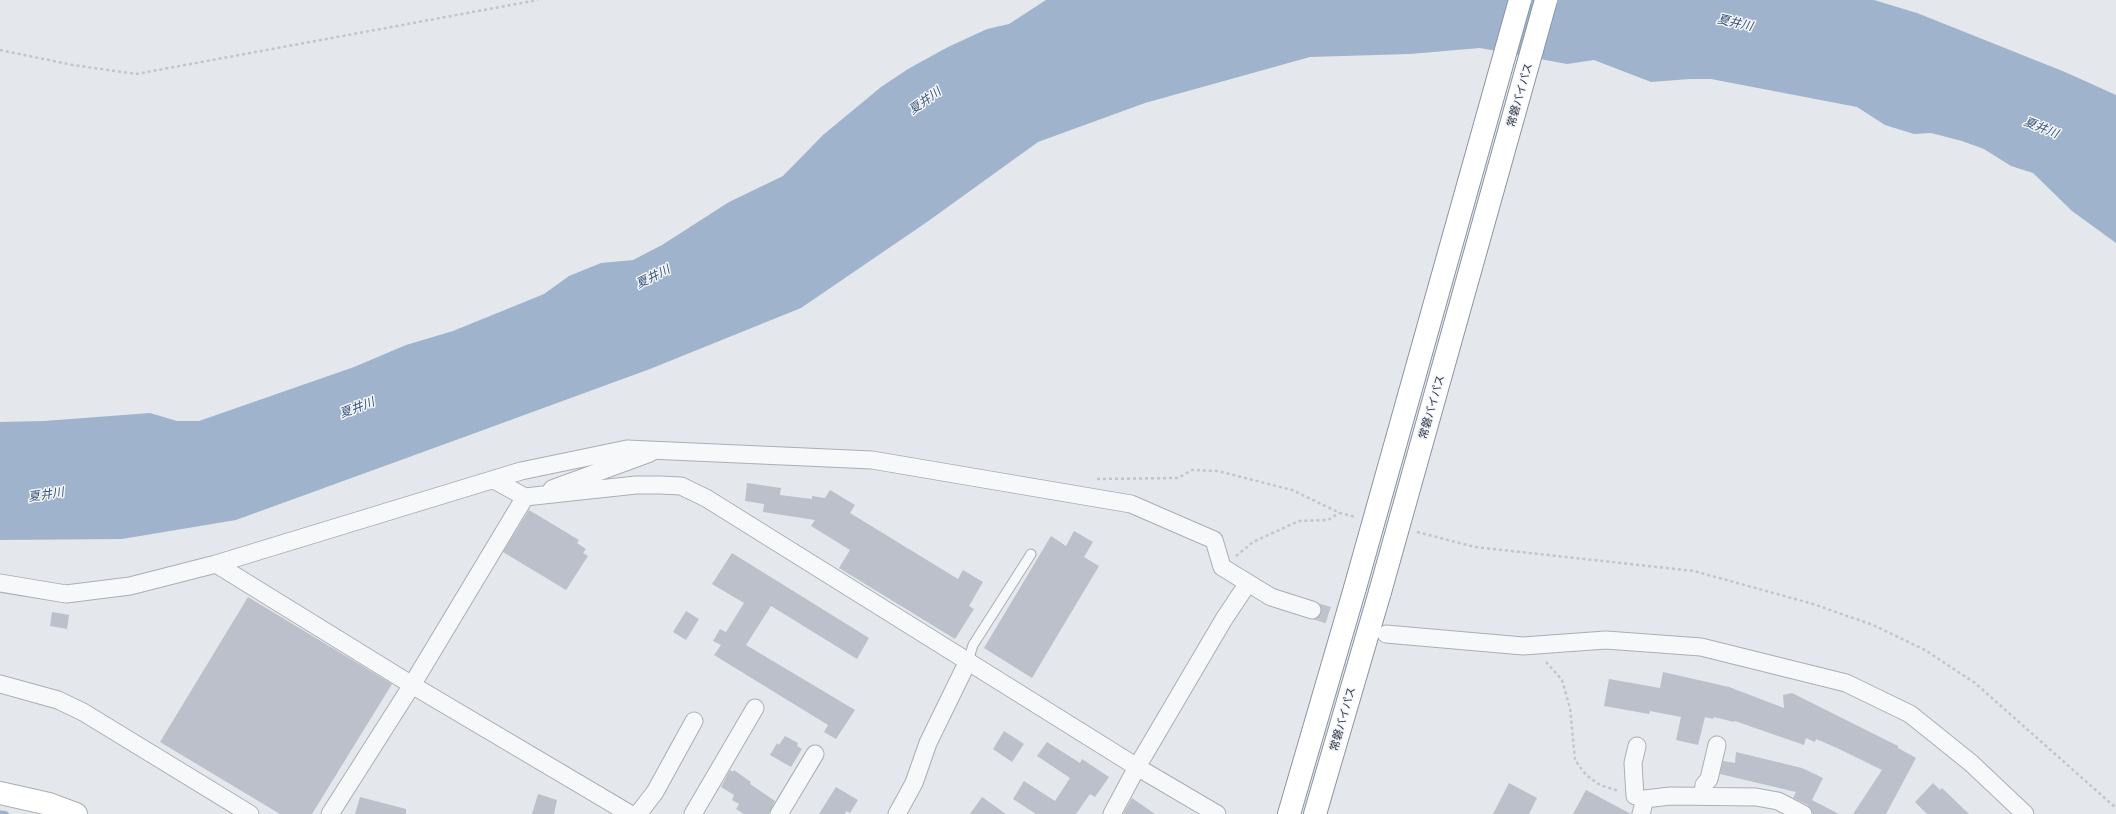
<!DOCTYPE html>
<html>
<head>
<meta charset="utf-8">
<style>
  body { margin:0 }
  canvas { display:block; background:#e4e7ec }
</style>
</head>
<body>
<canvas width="2116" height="814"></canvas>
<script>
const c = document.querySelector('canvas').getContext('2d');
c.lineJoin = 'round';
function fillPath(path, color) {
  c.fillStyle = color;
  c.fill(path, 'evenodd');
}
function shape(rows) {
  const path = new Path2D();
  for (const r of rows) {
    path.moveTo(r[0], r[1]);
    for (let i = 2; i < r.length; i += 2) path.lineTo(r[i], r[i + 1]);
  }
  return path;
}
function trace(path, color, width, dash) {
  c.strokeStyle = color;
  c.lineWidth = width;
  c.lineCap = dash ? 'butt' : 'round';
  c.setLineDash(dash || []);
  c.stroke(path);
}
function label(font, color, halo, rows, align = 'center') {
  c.font = font + ' Quicksand,"Noto Sans JP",sans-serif';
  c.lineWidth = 3;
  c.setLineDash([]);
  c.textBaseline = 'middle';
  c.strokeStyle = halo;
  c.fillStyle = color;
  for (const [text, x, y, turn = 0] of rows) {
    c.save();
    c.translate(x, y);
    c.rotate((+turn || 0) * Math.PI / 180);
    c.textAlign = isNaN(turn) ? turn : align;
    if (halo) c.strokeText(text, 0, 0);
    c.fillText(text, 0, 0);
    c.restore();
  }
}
fillPath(shape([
  [1046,0,1874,0,1917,13,2065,72,2116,95,2116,243,2072,211,2033,173,2011,166,1984,149,1962,141,1931,133,1914,134,1885,125,1857,107,1711,79,1690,79,1651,82,1594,60,1567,64,1480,48,1410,54,1310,57,1145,103,1038,142,927,222,801,308,650,369,456,440,236,520,122,539,0,540,0,422,44,421,150,413,177,421,199,421,354,367,406,345,453,331,544,294,569,276,601,263,633,260,662,245,729,202,783,176,823,135,881,87,908,69,948,47,987,29,1009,24]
]), '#9fb4cc');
trace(shape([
  [0,813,6,814]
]), '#9fb4cc', 5.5);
fillPath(shape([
  [747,483,781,488,780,495,812,499,812,496,825,498,830,490,855,505,850,513,958,579,963,570,983,582,969,606,974,609,955,639,839,568,850,550,811,526,815,520,763,512,764,504,745,501],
  [529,510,579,540,577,543,586,549,583,553,588,556,566,590,503,552],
  [1074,531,1093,542,1084,557,1099,566,1032,678,984,648,1051,536,1066,546],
  [732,553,869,638,857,659,771,606,746,645,855,710,836,739,824,732,828,725,714,655,721,645,713,641,720,629,726,632,744,603,712,584],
  [248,597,392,684,312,814,280,814,160,742],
  [686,611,699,619,686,640,673,632],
  [52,612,69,615,67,629,50,626],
  [1663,672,1729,687,1784,708,1783,695,1792,693,1898,746,1898,748,1916,758,1886,814,1853,814,1882,770,1837,748,1816,739,1815,742,1806,738,1804,745,1735,721,1734,722,1714,717,1713,719,1705,717,1698,745,1676,740,1681,717,1650,711,1649,714,1604,706,1609,679,1660,688],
  [1004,731,1024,744,1012,762,993,749],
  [785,736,798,743,797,746,802,749,791,767,770,755,777,743,779,745],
  [1047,742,1080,763,1082,759,1109,777,1095,797,1090,794,1076,814,1036,814,1013,799,1024,781,1055,801,1070,778,1037,756],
  [1736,752,1802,768,1823,778,1812,800,1839,814,1813,814,1808,805,1793,798,1796,792,1720,774,1723,761,1735,763],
  [730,770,733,772,734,770,751,782,750,784,775,801,769,814,744,814,736,809,739,804,732,800,734,795,721,787],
  [1509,783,1537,798,1529,814,1493,814],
  [1933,783,1940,790,1942,788,1969,814,1927,814,1915,802],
  [836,787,858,800,850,813,846,811,845,814,819,814],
  [1586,790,1631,814,1573,814],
  [538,794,557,800,554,814,532,814],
  [360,797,406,809,406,814,355,814],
  [982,797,1006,814,970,814],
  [1132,798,1155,814,1123,814]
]), '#bbc0ca');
trace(shape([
  [1312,610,1381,632]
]), '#bfc3cb', 17, [17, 8]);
const service = shape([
  [968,661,973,645,1031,554]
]);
const minor = shape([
  [494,480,525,497],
  [552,489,650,453],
  [216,564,412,685,630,814],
  [0,583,66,594,130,586,216,564,521,471,627,449,872,460,1131,504,1214,540,1222,567,1271,597,1312,610],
  [1386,634,1523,646,1606,640,1701,647,1846,683,1910,714,1971,763,2025,814],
  [0,684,58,700,83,712,250,814],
  [1635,796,1633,763,1637,746],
  [1703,796,1704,785,1709,779,1717,745],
  [330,814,412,685,525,497,636,485,660,485,681,486,706,498,1137,767,1217,814],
  [638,814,655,792,694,721],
  [693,814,755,708],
  [779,814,815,754],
  [897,814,914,783,928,743,968,661],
  [1112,814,1137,767,1224,619,1248,583],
  [1641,814,1645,799,1670,796,1756,797,1778,801,1803,814]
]);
const secondary = shape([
  [0,793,49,804,76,814]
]);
const trunk = shape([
  [1289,814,1355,588],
  [1315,814,1380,592]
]);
trace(service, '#a9aeb7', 11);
trace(minor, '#a9aeb7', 19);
trace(secondary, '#a9aeb7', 24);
trace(trunk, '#8b94a3', 24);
trace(shape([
  [0,50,73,65,136,74,538,0],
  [1097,479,1178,478,1192,470,1218,471,1292,490,1340,513,1356,517],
  [1417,532,1475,547,1694,571,1813,604,1873,625,1925,650,1975,683,2116,808],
  [1236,556,1253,542,1299,521,1328,520,1339,513],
  [1546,662,1562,680,1570,708,1575,760,1586,775,1600,785,1619,791]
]), '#c2c5cb', 2.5, [3, 3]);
trace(service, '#f7f8fa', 9);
trace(minor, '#f7f8fa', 17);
trace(secondary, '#fff', 22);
trace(trunk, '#fff', 22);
const trunkBridge = shape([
  [1355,588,1520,0],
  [1380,592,1546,0]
]);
trace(trunkBridge, '#8b94a3', 24, []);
trace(trunkBridge, '#fff', 22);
label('11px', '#2b3445', '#f4f6f9', [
  ["常磐バイパス",1520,95,-74],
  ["常磐バイパス",1432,407,-74],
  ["常磐バイパス",1343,719,-74]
]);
label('italic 12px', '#34527a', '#f4f6f9', [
  ["夏井川",1735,23,13],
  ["夏井川",925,101,-36],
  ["夏井川",2041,128,22],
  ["夏井川",653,277,-27],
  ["夏井川",357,408,-21],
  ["夏井川",46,495,-9]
]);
</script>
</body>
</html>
